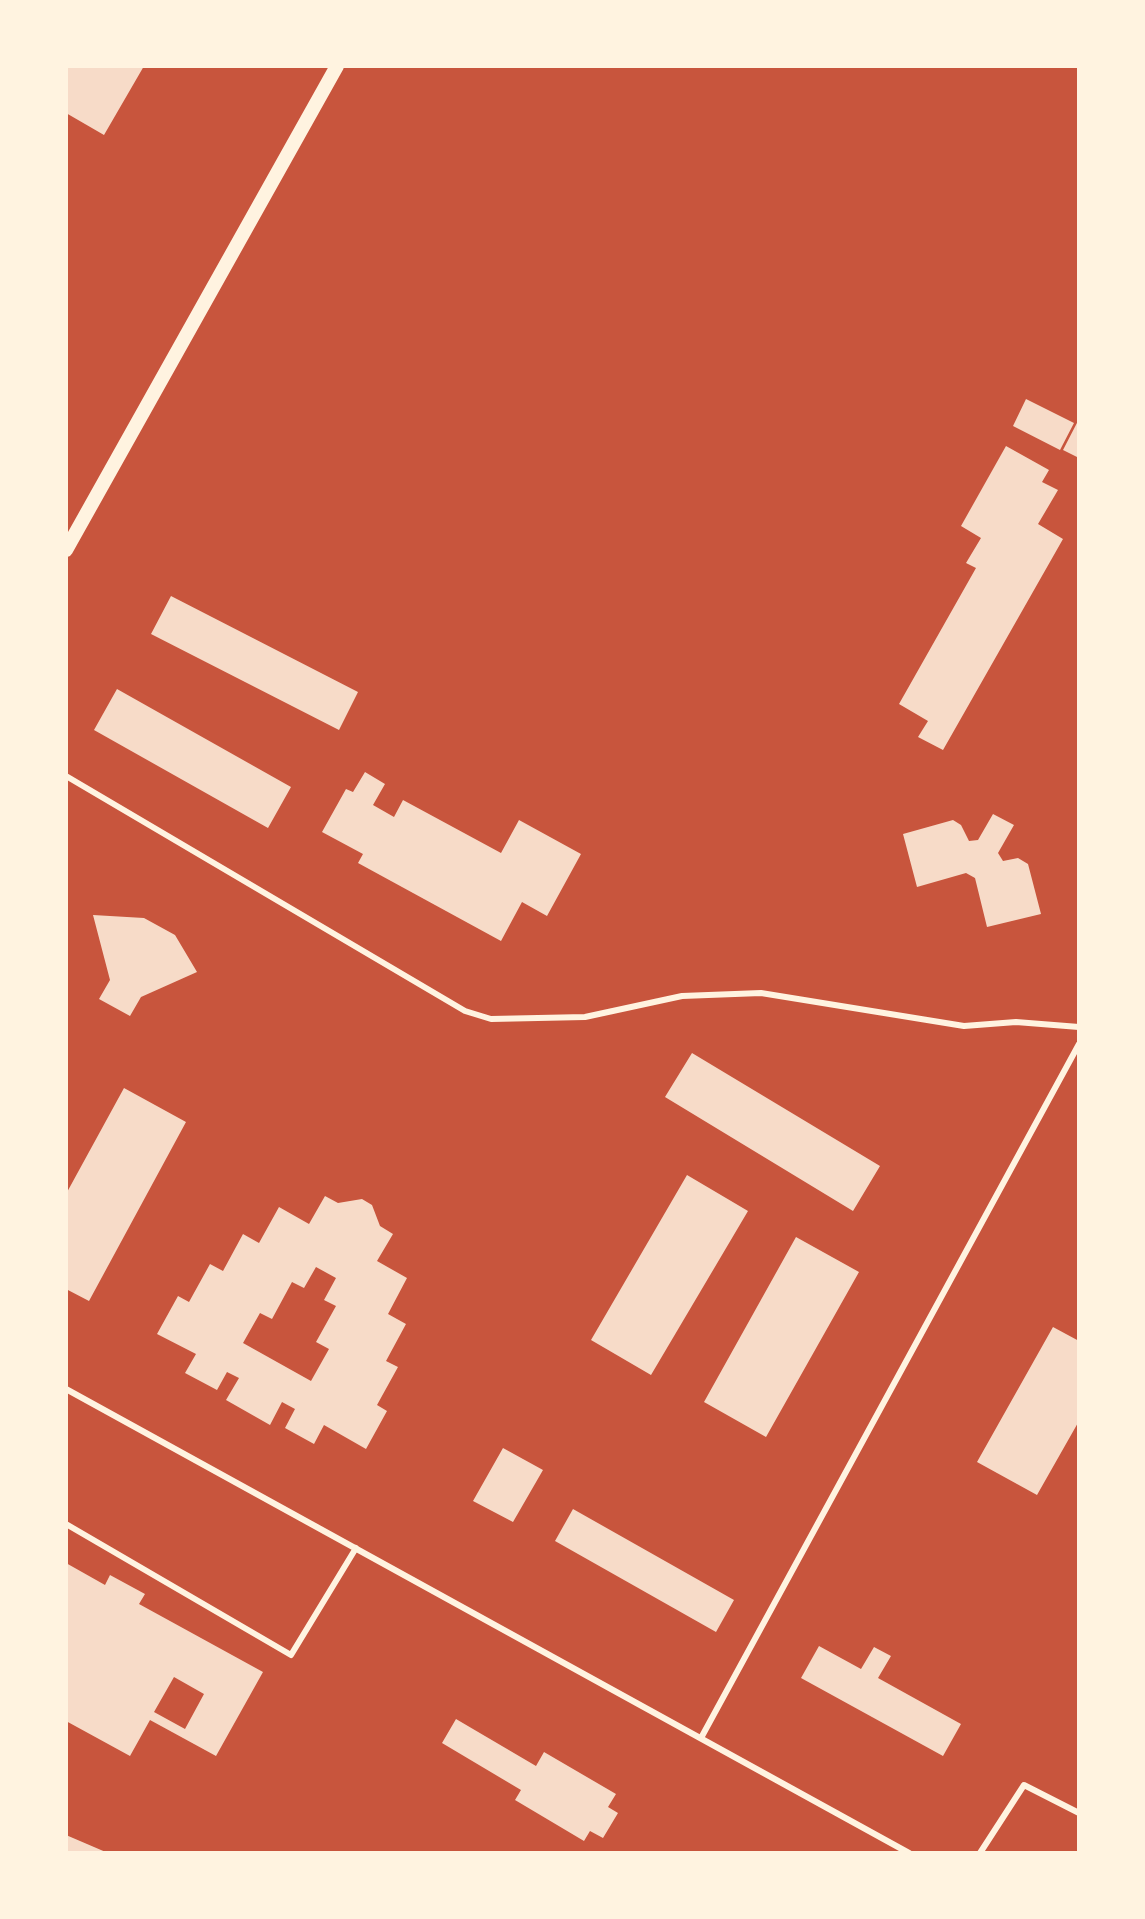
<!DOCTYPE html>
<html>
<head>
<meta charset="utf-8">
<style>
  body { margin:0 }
  #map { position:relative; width:1145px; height:1919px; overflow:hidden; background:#c8553d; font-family:"Crimson Pro",serif }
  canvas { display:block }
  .frame { position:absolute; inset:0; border:68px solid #fff3e0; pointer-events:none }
</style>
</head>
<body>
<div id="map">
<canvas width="1145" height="1919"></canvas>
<div class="frame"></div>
</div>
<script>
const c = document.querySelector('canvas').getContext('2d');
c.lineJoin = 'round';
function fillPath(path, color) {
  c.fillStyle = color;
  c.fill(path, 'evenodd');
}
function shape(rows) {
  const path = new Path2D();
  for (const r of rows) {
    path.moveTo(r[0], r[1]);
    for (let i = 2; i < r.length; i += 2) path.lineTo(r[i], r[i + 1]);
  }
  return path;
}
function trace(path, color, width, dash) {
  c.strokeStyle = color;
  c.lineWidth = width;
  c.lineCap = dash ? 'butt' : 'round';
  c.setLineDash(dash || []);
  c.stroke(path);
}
fillPath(shape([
  [66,66,144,66,104,135,66,113],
  [1026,399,1074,423,1060,450,1013,426],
  [1079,419,1079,458,1063,450],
  [1006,446,1049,470,1042,482,1058,490,1038,524,1063,539,943,750,918,737,928,721,899,704,976,568,966,563,981,538,961,526],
  [171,596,358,692,339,730,151,634],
  [117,689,291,787,268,828,94,730],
  [365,772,385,784,373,805,394,817,403,800,501,853,519,820,581,854,547,916,522,902,501,941,358,863,363,854,322,832,346,789,353,792],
  [993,814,1014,825,998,853,1003,861,1018,858,1028,864,1041,914,987,927,975,878,966,873,917,887,903,834,953,820,961,825,969,841,978,840],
  [93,915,144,918,175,935,197,972,141,997,130,1016,99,999,110,980],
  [692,1053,880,1166,853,1211,665,1097],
  [124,1088,186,1122,89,1301,66,1289,66,1194],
  [687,1175,748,1211,651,1375,591,1340],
  [325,1196,338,1203,362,1199,372,1205,380,1226,393,1234,377,1261,407,1278,388,1314,406,1324,386,1361,398,1367,377,1405,387,1411,366,1449,324,1425,314,1444,285,1428,295,1409,282,1402,270,1425,226,1400,239,1378,227,1372,217,1390,185,1373,196,1354,157,1334,178,1296,189,1302,210,1264,223,1271,243,1234,259,1243,279,1207,309,1224],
  [316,1267,336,1278,324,1300,336,1306,316,1342,329,1349,311,1381,243,1343,260,1313,272,1319,292,1282,304,1288],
  [796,1237,859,1272,766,1437,704,1402],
  [1053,1327,1079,1341,1079,1421,1037,1495,977,1462],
  [503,1448,543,1470,513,1522,473,1501],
  [573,1509,734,1600,716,1632,555,1541],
  [66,1563,105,1585,110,1575,145,1594,139,1604,263,1672,216,1756,150,1720,130,1756,66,1721],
  [174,1677,204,1694,185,1729,154,1712],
  [819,1646,861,1669,874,1647,891,1656,878,1678,961,1724,943,1756,801,1678],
  [456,1719,536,1766,544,1752,616,1794,608,1807,618,1813,603,1838,590,1831,584,1841,515,1800,521,1790,442,1743],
  [66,1835,108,1853,66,1853]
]), '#f7dbc8');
trace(shape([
  [66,776,465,1011,491,1019,585,1017,682,996,761,993,964,1026,1016,1022,1079,1027],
  [66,1389,909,1853],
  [66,1524,291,1655,356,1548],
  [701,1738,1079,1044],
  [980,1853,1024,1785,1079,1813]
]), '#fff3e0', 6);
trace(shape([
  [66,550,337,66]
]), '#fff3e0', 14);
</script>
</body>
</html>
